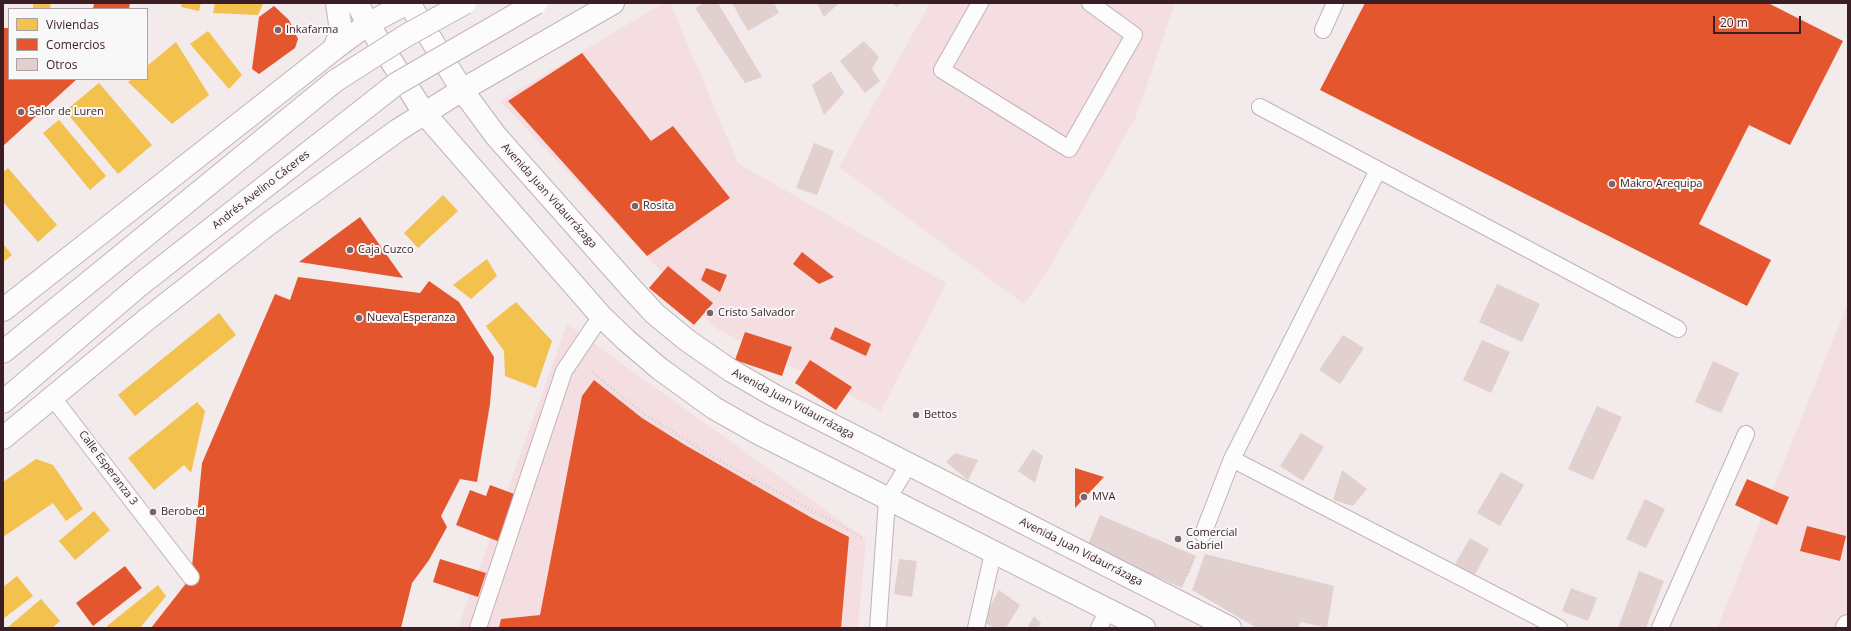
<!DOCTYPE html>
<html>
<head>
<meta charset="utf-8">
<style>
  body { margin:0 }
  #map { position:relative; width:1851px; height:631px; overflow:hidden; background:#f2eaeb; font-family:"Open Sans",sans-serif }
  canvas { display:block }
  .frame { position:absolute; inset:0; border:4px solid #3b1e25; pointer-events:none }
  .legend { position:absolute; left:8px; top:8px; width:140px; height:72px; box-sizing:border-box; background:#f8f8f8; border:1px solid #aca1a4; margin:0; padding:5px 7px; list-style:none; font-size:12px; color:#3b1e25 }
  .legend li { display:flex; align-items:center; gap:8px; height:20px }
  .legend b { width:20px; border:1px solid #aca1a4 }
  .scale { position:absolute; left:1713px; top:16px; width:88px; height:18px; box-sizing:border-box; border:2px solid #3b1e25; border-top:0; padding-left:5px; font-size:12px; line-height:14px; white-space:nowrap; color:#3b1e25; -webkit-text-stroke:3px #f8f8f8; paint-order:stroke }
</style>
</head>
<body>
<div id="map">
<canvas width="1851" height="631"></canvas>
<div class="frame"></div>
<ul class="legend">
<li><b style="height:11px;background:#f2c14e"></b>Viviendas</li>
<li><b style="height:11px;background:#e4572e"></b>Comercios</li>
<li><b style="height:11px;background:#e2d0cf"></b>Otros</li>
</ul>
<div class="scale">20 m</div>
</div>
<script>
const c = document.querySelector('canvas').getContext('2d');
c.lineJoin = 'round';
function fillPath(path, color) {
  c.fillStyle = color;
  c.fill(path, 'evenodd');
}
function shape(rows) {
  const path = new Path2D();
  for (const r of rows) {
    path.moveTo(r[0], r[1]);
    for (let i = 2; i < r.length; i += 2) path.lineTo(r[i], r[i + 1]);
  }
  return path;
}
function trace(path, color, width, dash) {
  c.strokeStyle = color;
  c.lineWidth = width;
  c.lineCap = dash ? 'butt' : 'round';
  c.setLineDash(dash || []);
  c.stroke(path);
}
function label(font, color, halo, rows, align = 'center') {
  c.font = font + ' "Open Sans",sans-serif';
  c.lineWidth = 4;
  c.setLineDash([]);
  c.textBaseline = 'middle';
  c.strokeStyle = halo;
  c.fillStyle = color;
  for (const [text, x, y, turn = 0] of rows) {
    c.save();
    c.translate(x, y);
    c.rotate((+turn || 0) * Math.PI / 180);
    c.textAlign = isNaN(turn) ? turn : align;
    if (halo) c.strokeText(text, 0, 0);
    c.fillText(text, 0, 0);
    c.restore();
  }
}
fillPath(shape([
  [663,3,670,3,738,163,946,283,881,411,715,328,500,101],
  [930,3,1175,3,1135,119,1045,275,1024,304,839,167],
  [1848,303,1848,628,1717,628],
  [567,324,866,539,858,628,458,628]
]), '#f5dee2');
fillPath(shape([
  [33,3,51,3,50,9,33,9],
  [182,3,201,3,199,11,181,7],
  [215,3,262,3,263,4,258,15,213,13],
  [208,31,242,75,229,89,190,44],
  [176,42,209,95,172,124,128,82,132,79,147,79,147,66],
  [99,83,152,145,118,174,65,111],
  [59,120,106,176,90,190,43,133],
  [8,168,57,225,38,242,3,202,3,172],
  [443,195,458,211,418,248,404,233],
  [3,244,12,255,3,262],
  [487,259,497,276,471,299,453,285],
  [516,302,552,341,536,388,505,376,504,351,486,326],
  [219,313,236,335,135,416,118,395],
  [197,402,205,411,191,473,184,465,154,490,128,458],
  [36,459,53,465,83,509,66,521,53,503,3,537,3,482],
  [94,511,110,530,75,560,59,541],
  [17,576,33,596,3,619,3,587],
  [158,585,166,596,140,628,109,628,107,626],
  [41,599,60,621,52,628,7,628]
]), '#f2c14e');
fillPath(shape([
  [94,3,130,3,129,9,93,9],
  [1365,3,1768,3,1843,41,1790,145,1749,125,1699,224,1771,260,1747,306,1320,90],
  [274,6,289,20,298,39,295,48,259,74,252,69,259,17],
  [3,28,9,28,9,79,77,79,3,146],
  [582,53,651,141,673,126,730,198,647,256,508,101],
  [360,217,403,278,299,262],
  [802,252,834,277,819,284,793,264],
  [668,266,713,303,694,325,649,288],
  [706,268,727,275,720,292,701,280],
  [298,277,420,293,429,281,459,302,494,357,490,404,477,482,460,479,441,516,447,527,429,560,412,583,401,628,151,628,191,577,202,463,275,294,290,300],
  [835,327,871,344,866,356,830,339],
  [745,332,792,347,782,376,735,360],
  [810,360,852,387,836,410,795,383],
  [594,380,642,418,685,445,812,518,849,537,841,628,499,628,501,619,540,615,582,396],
  [1075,468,1104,477,1075,508],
  [1747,479,1789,497,1777,525,1735,505],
  [490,485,517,495,500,542,456,525,470,490,486,496],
  [1807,526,1846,536,1840,561,1800,551],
  [440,559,486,573,478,597,433,582],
  [125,566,142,588,93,626,76,603]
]), '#e4572e');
fillPath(shape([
  [704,3,718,3,762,77,745,83,695,8],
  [732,3,774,3,779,13,748,31],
  [817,3,839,3,824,17],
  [893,3,902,3,896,7],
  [864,41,879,57,872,69,880,81,865,93,840,61],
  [831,71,844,93,824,115,812,85],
  [814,143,834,151,817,195,796,188],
  [1497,284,1540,304,1522,342,1479,322],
  [1343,335,1364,348,1340,384,1319,370],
  [1482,340,1510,352,1491,393,1463,380],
  [1713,361,1739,373,1721,413,1695,402],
  [1597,406,1622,417,1593,480,1568,469],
  [1301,433,1324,447,1303,481,1280,466],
  [1033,449,1043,456,1035,483,1018,471],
  [955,453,978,460,968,480,946,462],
  [1342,470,1367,489,1353,506,1333,500],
  [1501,472,1524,485,1500,526,1477,513],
  [1645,499,1665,509,1646,548,1626,539],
  [1100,515,1196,556,1182,588,1087,547],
  [1470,538,1489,549,1474,576,1455,564],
  [1205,554,1334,586,1327,628,1301,622,1298,628,1257,628,1192,590],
  [899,559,917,561,912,597,894,594],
  [1639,571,1664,581,1646,628,1618,628],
  [1571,588,1597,598,1588,621,1562,611],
  [999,590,1020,605,1006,628,994,628,982,621],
  [1034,616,1041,623,1038,628,1027,628]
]), '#e2d0cf');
const lane = shape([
  [980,3,942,70,1069,149,1134,35,1090,3],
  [1323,30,1335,3],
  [1260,107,1678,329],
  [53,398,191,577],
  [1232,459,1559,628],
  [1203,534,1232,459,1378,170],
  [478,628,564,371,601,316],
  [878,628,887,500,909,464],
  [976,628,993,553],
  [1099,628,1108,610],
  [1660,628,1746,434]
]);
const street = shape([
  [334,49,341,31,337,3],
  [1847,628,1848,626]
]);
const secondary = shape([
  [357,3,368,24,424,113,601,316,626,340,660,369,714,408,758,433,1144,628],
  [409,3,462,90,496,136,630,287,655,314,688,341,730,370,775,396,1230,628],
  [3,310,334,49,368,24,407,3],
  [3,438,146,320,267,225,398,130,462,90]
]);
const highway = shape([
  [462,90,613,3],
  [3,352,116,260],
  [3,402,141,284]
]);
trace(lane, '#c3b2b6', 18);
trace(street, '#c3b2b6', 24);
trace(secondary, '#c3b2b6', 24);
trace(highway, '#c3b2b6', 24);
trace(shape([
  [592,372,644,414,718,460,862,537],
  [642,418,644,414],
  [685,445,687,441],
  [754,485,754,480],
  [812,518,813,512],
  [1187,576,1195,554]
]), '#d0cbcc', 2.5, [1, 3]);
trace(lane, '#fdfcfc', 16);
trace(street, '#fdfcfc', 22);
trace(secondary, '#fdfcfc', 22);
trace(highway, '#fdfcfc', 22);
const highwayBridge = shape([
  [116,260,335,81,407,35,465,3],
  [141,284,396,84,536,3]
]);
trace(highwayBridge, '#c3b2b6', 24, []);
trace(highwayBridge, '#fdfcfc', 22);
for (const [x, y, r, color] of [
  [278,30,4,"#7b656a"],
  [21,112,4,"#7b656a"],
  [1612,184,4,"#7b656a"],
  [635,206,4,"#7b656a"],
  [350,250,4,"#7b656a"],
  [710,313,4,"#7b656a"],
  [359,318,4,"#7b656a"],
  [916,415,4,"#7b656a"],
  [1084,497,4,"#7b656a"],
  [153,512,4,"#7b656a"],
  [1178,539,4,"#7b656a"]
]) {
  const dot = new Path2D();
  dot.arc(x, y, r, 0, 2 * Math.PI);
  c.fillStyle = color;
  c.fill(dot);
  trace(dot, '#f8f8f8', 1.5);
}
label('11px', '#3b1e25', '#f8f8f8', [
  ["Inkafarma",286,30],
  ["Selor de Luren",29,112],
  ["Makro Arequipa",1620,184],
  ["Rosita",643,206],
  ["Caja Cuzco",358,250],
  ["Cristo Salvador",718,313],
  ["Nueva Esperanza",367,318],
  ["Bettos",924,415],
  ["MVA",1092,497],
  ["Berobed",161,512],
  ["Comercial",1186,533],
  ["Gabriel",1186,546]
], 'left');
label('11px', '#3b1e25', '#f8f8f8', [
  ["Andrés Avelino Cáceres",261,190,-38],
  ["Avenida Juan Vidaurrázaga",549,196,48],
  ["Avenida Juan Vidaurrázaga",793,404,28],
  ["Calle Esperanza 3",108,468,53],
  ["Avenida Juan Vidaurrázaga",1081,552,27]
]);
</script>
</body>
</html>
